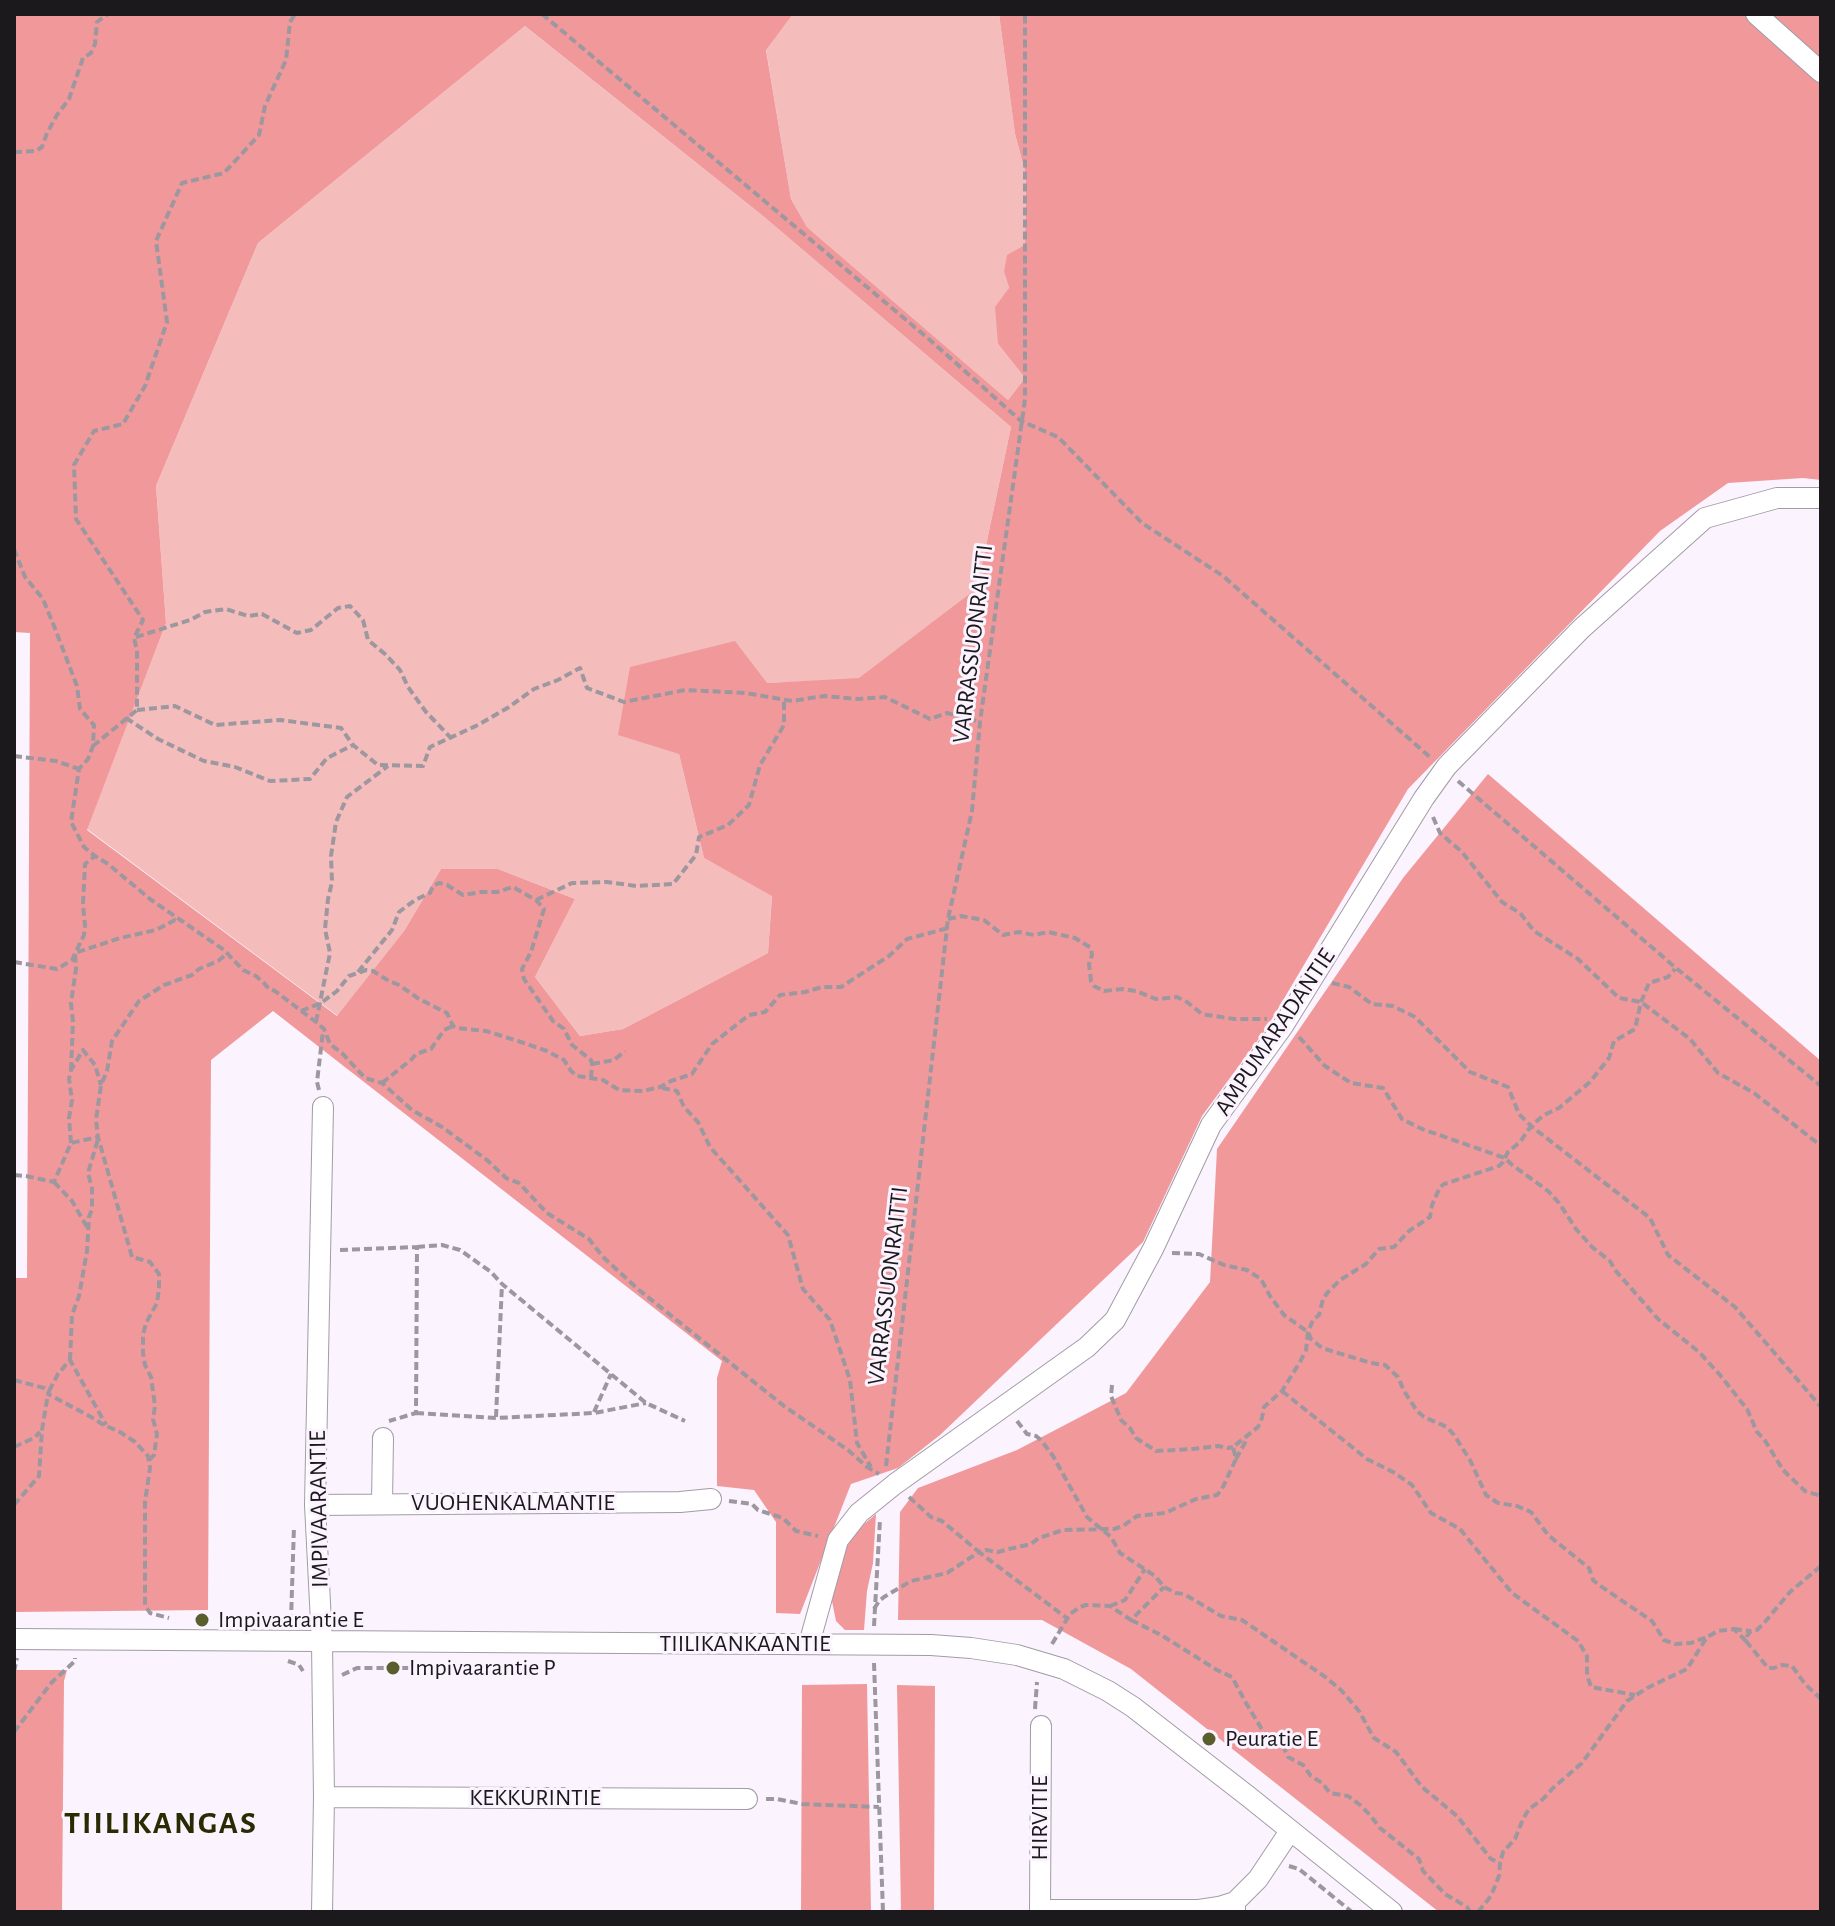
<!DOCTYPE html>
<html>
<head>
<meta charset="utf-8">
<style>
  body { margin:0 }
  #map { position:relative; width:1835px; height:1926px; overflow:hidden; background:#fbf3fe; font-family:"Alegreya Sans",sans-serif }
  canvas { display:block }
  .frame { position:absolute; inset:0; border:16px solid #1c191d; pointer-events:none }
</style>
</head>
<body>
<div id="map">
<canvas width="1835" height="1926"></canvas>
<div class="frame"></div>
</div>
<script>
const c = document.querySelector('canvas').getContext('2d');
c.lineJoin = 'round';
function fillPath(path, color) {
  c.fillStyle = color;
  c.fill(path, 'evenodd');
}
function shape(rows) {
  const path = new Path2D();
  for (const r of rows) {
    path.moveTo(r[0], r[1]);
    for (let i = 2; i < r.length; i += 2) path.lineTo(r[i], r[i + 1]);
  }
  return path;
}
function trace(path, color, width, dash) {
  c.strokeStyle = color;
  c.lineWidth = width;
  c.lineCap = dash ? 'butt' : 'round';
  c.setLineDash(dash || []);
  c.stroke(path);
}
function label(font, color, halo, rows, align = 'center') {
  c.font = font + ' "Alegreya Sans",sans-serif';
  c.lineWidth = 6;
  c.setLineDash([]);
  c.textBaseline = 'middle';
  c.strokeStyle = halo;
  c.fillStyle = color;
  for (const [text, x, y, turn = 0] of rows) {
    c.save();
    c.translate(x, y);
    c.rotate((+turn || 0) * Math.PI / 180);
    c.textAlign = isNaN(turn) ? turn : align;
    if (halo) c.strokeText(text, 0, 0);
    c.fillText(text, 0, 0);
    c.restore();
  }
}
fillPath(shape([
  [793,14,999,14,1015,134,1026,175,1025,245,1004,272,1009,288,998,344,1025,378,1008,400,807,227,791,199,766,49],
  [525,26,763,216,1011,427,977,588,859,679,767,683,679,754,704,858,772,895,768,953,623,1029,580,1036,535,977,575,899,498,869,441,869,404,931,338,1016,87,829,166,623,156,486,258,243]
]), '#f4bdbc');
fillPath(shape([
  [14,14,793,14,766,50,791,199,807,227,1008,400,1025,378,998,344,995,307,1009,288,1004,272,1007,255,1025,245,1026,175,1015,134,999,14,1821,14,1821,480,1803,478,1728,483,1660,531,1408,789,1266,1029,1202,1116,1143,1242,940,1435,898,1468,851,1484,800,1614,776,1613,776,1522,754,1490,717,1486,717,1378,722,1361,273,1011,211,1060,208,1610,14,1612,14,1278,27,1278,30,633,14,632],
  [525,26,763,216,1011,427,977,588,859,678,767,683,735,641,630,667,618,735,679,754,704,858,772,896,768,953,623,1029,580,1036,535,977,575,899,498,869,441,869,404,931,337,1016,87,830,166,623,156,486,258,243],
  [1488,774,1821,1061,1821,1912,1439,1912,1131,1669,1042,1620,898,1620,900,1512,918,1488,1017,1450,1126,1393,1210,1282,1217,1149,1403,878],
  [876,1514,873,1563,867,1591,864,1630,845,1630,836,1621,832,1601,833,1587,845,1540],
  [14,1670,67,1670,64,1681,62,1912,14,1912],
  [867,1684,871,1912,801,1912,802,1685],
  [897,1685,935,1686,934,1912,901,1912]
]), '#f1999a');
const minor = shape([
  [1756,14,1821,72],
  [382,1503,383,1438],
  [315,1505,680,1502,711,1499],
  [14,1639,931,1645,971,1648,1017,1655,1064,1669,1108,1691,1133,1707,1249,1797,1392,1912],
  [809,1644,838,1540,859,1513,895,1484,1087,1347,1115,1320,1153,1249,1211,1125,1283,1026,1424,798,1447,766,1581,629,1705,518,1777,498,1821,498],
  [324,1797,747,1799],
  [1040,1910,1041,1726],
  [322,1912,324,1797,322,1642,315,1505,323,1107],
  [1040,1912,1040,1910,1199,1910,1219,1907,1235,1902],
  [1235,1912,1235,1902,1258,1879,1290,1831]
]);
trace(minor, '#a29ba6', 22);
trace(shape([
  [542,14,930,340,1021,421,1058,437,1142,523,1223,576,1430,757],
  [14,152,36,151,42,147,47,133,57,115,69,99,83,58,91,53,95,44,97,22,108,14],
  [14,549,25,577,43,599,54,626,77,686,80,709,94,725,93,746,88,759,79,769,71,822,84,847,95,856,108,864,150,899,224,950,243,970,256,976,264,983,269,989,275,991,316,1022,324,1029,330,1044,342,1053,365,1078,382,1083,412,1110,442,1127,487,1160,506,1178,519,1183,547,1213,589,1239,603,1257,639,1290,784,1406,848,1450,867,1467,879,1474],
  [136,637,190,620,205,612,226,609,248,616,262,614,297,633,311,630,338,608,350,606,363,620,368,640,385,654,400,670,408,687,426,712,451,738],
  [137,710,175,706,215,725,280,720,341,728,353,745,378,765,423,766,430,747,478,725,509,707,534,689,558,680,580,668,587,688,624,702,685,690,746,693,792,701,824,696,858,699,885,697,930,719,947,713,980,722],
  [126,718,158,739,204,761,235,767,270,781,310,779,327,758,353,745],
  [93,746,137,710,137,651,134,638,143,620,76,519,74,465,94,431,123,424,145,386,167,322,156,241,182,183,224,173,259,135,265,106,286,60,290,22,295,14],
  [14,756,56,761,79,769],
  [1458,781,1676,968,1821,1086],
  [1433,817,1440,833,1462,852,1502,902,1520,913,1534,931,1578,959,1619,998,1641,1002,1690,1039,1718,1073,1754,1093,1821,1146],
  [536,900,572,883,607,882,636,886,673,884,696,855,699,837,728,825,749,805,760,765,784,725,784,699],
  [948,919,961,916,984,920,1003,935,1019,932,1034,935,1048,932,1075,938,1091,948,1092,955,1089,964,1091,981,1094,986,1104,991,1122,989,1136,991,1156,999,1177,997,1187,1002,1202,1014,1234,1019,1267,1019],
  [14,962,57,969,72,960,84,935,85,926,83,904,85,864,95,856],
  [358,972,392,930,399,912,415,900,430,893,433,886,439,883,447,885,463,895,481,892,497,892,513,887,536,900,544,909,531,952,522,969,524,979,553,1021,564,1029,572,1045,591,1060,592,1064,591,1078],
  [1332,983,1349,987,1372,1004,1393,1006,1415,1017,1470,1072,1508,1087,1519,1114,1531,1126,1650,1218,1668,1255,1735,1307,1821,1407],
  [301,1011,321,1003,337,991,349,976,366,970,373,971,389,981,399,985,419,999,447,1013,453,1026,457,1028,486,1031,518,1041,547,1051,564,1060,571,1071,577,1076,603,1080,619,1090,643,1091,660,1087,671,1081,692,1074,712,1044,749,1015,765,1012,780,995,805,992,822,987,841,987,889,956,907,939,948,928],
  [316,1022,330,953,325,929,328,899,332,882,331,856,336,822,347,797,388,766],
  [1299,1037,1325,1066,1351,1083,1383,1088,1402,1119,1422,1129,1505,1158,1511,1164,1548,1191,1559,1203,1576,1229,1592,1247,1610,1261,1615,1270,1658,1319,1699,1352,1720,1375,1747,1409,1757,1432,1764,1439,1783,1470,1805,1491,1821,1496],
  [592,1064,614,1060,625,1051],
  [71,1070,73,1022,71,1003,76,969,75,953,120,938,156,930,175,920,180,921],
  [382,1083,412,1059,416,1054,431,1049,444,1030,453,1026],
  [662,1088,677,1091,684,1107,698,1122,710,1147,788,1235,803,1289,830,1320,850,1380,857,1443,871,1467],
  [319,1090,317,1082,323,1031],
  [71,1143,69,1118,72,1100,69,1079,71,1070,83,1050,95,1065,101,1085],
  [14,1175,26,1176,54,1182,71,1143,98,1137],
  [54,1182,72,1201,87,1227],
  [417,1247,442,1245,460,1250,491,1272,502,1284,646,1403,685,1421],
  [340,1250,417,1247,416,1413,389,1421],
  [1172,1253,1199,1254,1224,1265,1247,1270,1261,1279,1270,1296,1284,1315,1308,1332,1311,1339,1322,1348,1371,1363,1385,1365,1398,1377,1404,1391,1417,1411,1424,1417,1447,1427,1454,1435,1470,1460,1486,1495,1498,1503,1517,1506,1531,1512,1548,1535,1589,1568,1593,1580,1599,1585,1652,1621,1664,1640,1675,1644,1691,1643,1707,1637],
  [70,1360,72,1315,79,1296,87,1251,89,1217,92,1209,92,1188,88,1173,98,1139],
  [14,1380,44,1388,49,1391,48,1394,95,1419,102,1424,120,1432,135,1442,148,1456,150,1468,145,1502,145,1605,150,1613,169,1618],
  [1112,1385,1111,1396,1121,1420,1130,1428,1136,1438,1156,1451,1193,1449,1218,1446,1228,1448,1233,1447],
  [49,1391,58,1374,70,1360,106,1425],
  [1282,1391,1367,1459,1393,1472,1412,1485,1431,1513,1460,1529,1512,1593,1578,1641,1587,1656,1587,1675,1591,1687,1635,1695],
  [594,1412,611,1374],
  [416,1413,496,1418,594,1413,646,1403],
  [496,1417,502,1284],
  [1017,1421,1027,1434,1036,1436,1041,1440,1053,1456,1087,1517,1111,1537,1120,1553,1155,1576,1164,1587,1176,1593,1184,1594,1221,1616,1242,1620,1324,1676,1341,1690,1359,1711,1374,1738,1396,1752,1422,1787,1457,1816,1491,1859,1500,1863],
  [14,1447,34,1438,40,1432],
  [1236,1459,1247,1439],
  [149,1460,154,1455,157,1434,153,1419,155,1406,151,1377,145,1365,143,1353,143,1335,146,1323,157,1303,159,1288,159,1274,150,1262,132,1257,98,1137,96,1120,101,1085,107,1071,112,1041,139,1001,164,985,192,975,199,969,218,961,228,953],
  [886,1466,948,919,972,811,980,722,1025,399,1025,14],
  [909,1497,931,1517,942,1521,979,1552,986,1550,998,1552,1009,1549,1031,1544,1039,1538,1063,1530,1114,1529,1123,1526,1137,1516,1165,1513,1196,1499,1217,1495,1222,1489,1236,1459,1233,1447,1258,1427,1262,1418,1264,1407,1282,1391,1300,1362,1306,1350,1308,1332,1313,1320,1319,1315,1323,1299,1328,1292,1340,1280,1366,1264,1379,1249,1394,1247,1409,1231,1430,1217,1432,1205,1440,1187,1444,1184,1499,1166,1503,1162,1508,1152,1520,1142,1531,1126,1544,1115,1559,1108,1590,1082,1609,1058,1614,1041,1635,1029,1641,1002,1649,983,1668,977,1675,969],
  [729,1501,752,1504,758,1510,783,1518,796,1531,818,1536],
  [14,1505,39,1476,42,1430,48,1394],
  [1110,1606,1125,1600,1145,1569],
  [874,1609,879,1601,884,1597,911,1581,947,1573,979,1552,1068,1619],
  [289,1620,291,1620,294,1526],
  [1131,1620,1161,1635,1217,1670,1232,1677,1246,1703,1269,1741,1283,1746,1288,1757,1303,1765,1311,1776,1322,1783,1330,1793,1348,1796,1360,1805,1370,1815,1380,1828,1419,1859,1423,1871,1445,1894,1467,1907,1470,1912],
  [874,1626,880,1519],
  [1734,1629,1751,1631],
  [1746,1641,1768,1668,1774,1668,1782,1665,1792,1666,1805,1684,1821,1699],
  [1052,1644,1070,1614,1080,1607,1086,1605,1110,1606,1131,1620,1164,1587],
  [288,1661,299,1665,303,1671],
  [874,1663,883,1912],
  [14,1672,17,1658],
  [342,1675,357,1668,492,1668,515,1664],
  [1035,1709,1037,1682],
  [14,1732,52,1682,75,1661,75,1658],
  [766,1799,777,1799,802,1804,879,1807],
  [1289,1866,1299,1869,1352,1912],
  [1478,1912,1491,1896,1499,1876,1500,1863,1503,1852,1515,1839,1523,1819,1529,1809,1543,1799,1553,1788,1582,1763,1627,1701,1647,1688,1687,1669,1707,1637,1718,1631,1734,1629,1746,1641,1747,1636,1751,1631,1757,1630,1764,1623,1790,1592,1821,1566]
]), '#9d979f', 4, [8, 4]);
trace(minor, '#fff', 20);
for (const [x, y, r, color] of [
  [202,1620,8,"#595e2c"],
  [393,1668,8,"#595e2c"],
  [1209,1739,8,"#595e2c"]
]) {
  const dot = new Path2D();
  dot.arc(x, y, r, 0, 2 * Math.PI);
  c.fillStyle = color;
  c.fill(dot);
  trace(dot, '#fbf3fe', 3);
}
label('24px', '#1c191d', '#fbf3fe', [
  ["VARRASSUONRAITTI",973,644,-83],
  ["AMPUMARADANTIE",1275,1032,-56],
  ["VARRASSUONRAITTI",888,1286,-83],
  ["VUOHENKALMANTIE",513,1503],
  ["IMPIVAARANTIE",319,1509,-91],
  ["TIILIKANKAANTIE",745,1644],
  ["KEKKURINTIE",535,1798],
  ["HIRVITIE",1040,1818,-90]
]);
label('24px', '#1c191d', '#fbf3fe', [
  ["Impivaarantie E",218,1620],
  ["Impivaarantie P",409,1668],
  ["Peuratie E",1225,1739]
], 'left');
c.letterSpacing = '2px';
label('bold 32px', '#292c03', '#fbf3fe', [
  ["TIILIKANGAS",161,1823]
]);
c.letterSpacing = '0px';
</script>
</body>
</html>
